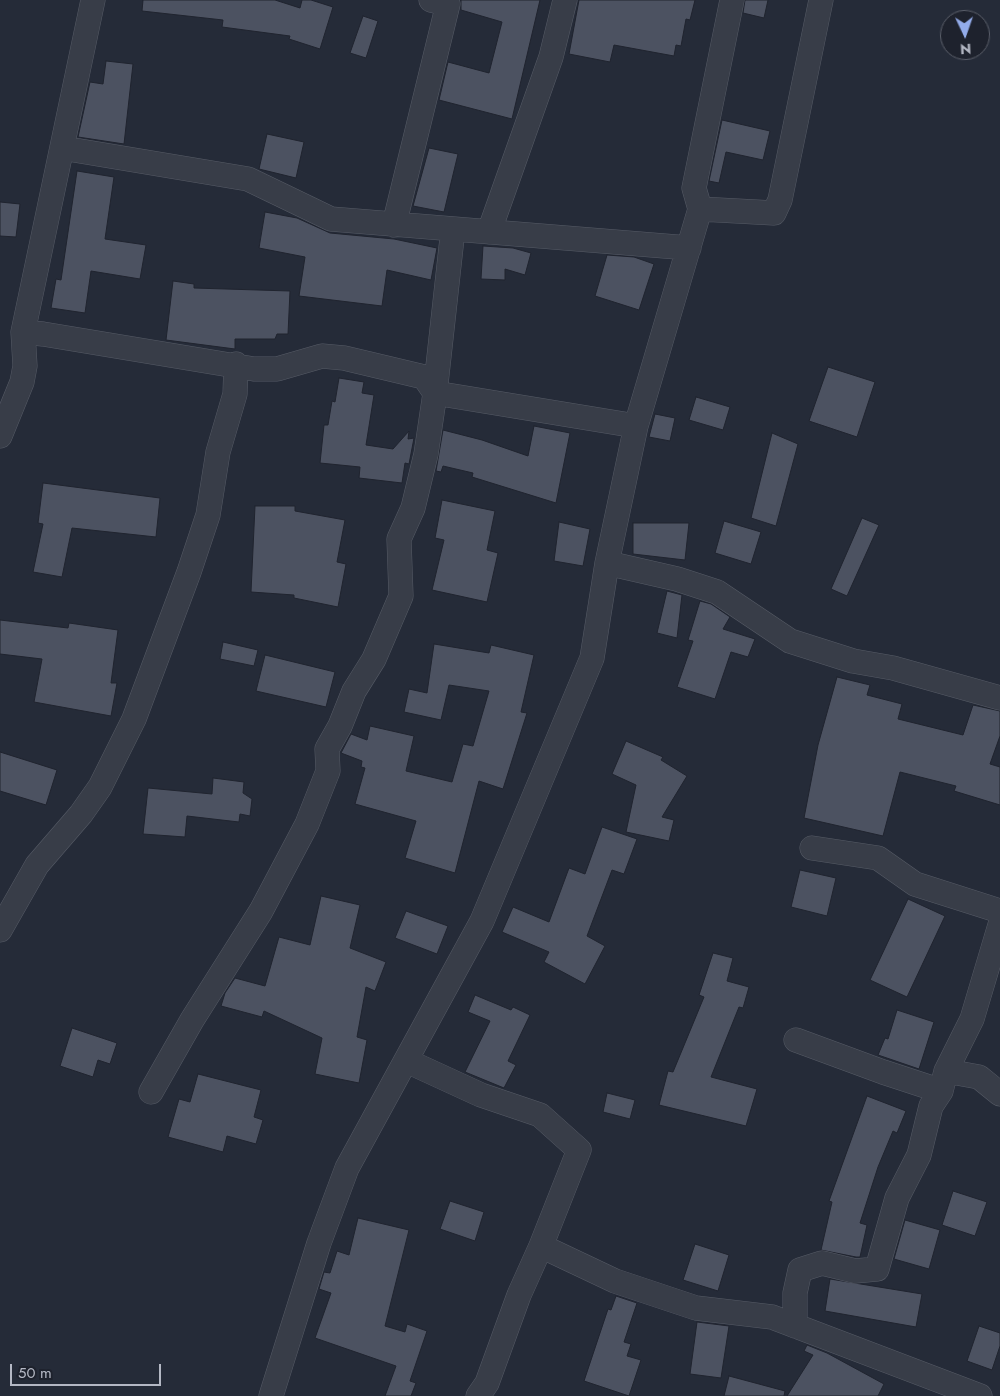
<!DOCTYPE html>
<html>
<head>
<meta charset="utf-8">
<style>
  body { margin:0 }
  #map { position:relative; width:1000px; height:1396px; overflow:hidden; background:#252b38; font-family:Jost,sans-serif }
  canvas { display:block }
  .north { position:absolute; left:940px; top:10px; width:50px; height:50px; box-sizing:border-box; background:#1e222d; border:1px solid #5a5e69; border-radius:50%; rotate:177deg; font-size:14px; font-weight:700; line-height:20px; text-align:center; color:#b4b8c4 }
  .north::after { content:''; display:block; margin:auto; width:18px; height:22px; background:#93acea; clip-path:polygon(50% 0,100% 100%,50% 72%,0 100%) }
  .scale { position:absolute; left:10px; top:1364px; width:151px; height:22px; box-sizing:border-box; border:2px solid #b4b8c4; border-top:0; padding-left:6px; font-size:15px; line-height:18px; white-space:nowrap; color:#b4b8c4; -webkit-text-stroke:4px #1e222d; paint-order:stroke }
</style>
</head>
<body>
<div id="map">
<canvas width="1000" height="1396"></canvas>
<div class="north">N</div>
<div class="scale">50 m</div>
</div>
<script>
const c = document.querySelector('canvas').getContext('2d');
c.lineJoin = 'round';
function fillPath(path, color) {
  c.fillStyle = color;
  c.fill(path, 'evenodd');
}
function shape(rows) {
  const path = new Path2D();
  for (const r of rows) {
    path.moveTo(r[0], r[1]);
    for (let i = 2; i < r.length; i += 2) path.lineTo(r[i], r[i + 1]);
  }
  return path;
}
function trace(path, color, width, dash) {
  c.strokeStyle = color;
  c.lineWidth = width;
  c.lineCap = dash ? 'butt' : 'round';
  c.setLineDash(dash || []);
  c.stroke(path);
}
const building = shape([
  [143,0,275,0,300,8,302,0,311,0,333,7,320,49,289,39,290,36,222,27,223,20,142,11,143,0],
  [461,0,540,0,512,119,439,100,448,62,489,73,502,22,461,10,461,0],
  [579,0,695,0,690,20,686,19,681,46,676,45,674,56,614,45,610,62,569,54,579,0],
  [745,0,768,0,764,18,743,13,745,0],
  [363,16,378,21,366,58,350,53,363,16],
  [106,61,133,64,124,144,78,137,90,82,103,84,106,61],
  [722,120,770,131,763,160,726,152,719,183,709,181,722,120],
  [267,134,304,142,296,178,259,169,267,134],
  [429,148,458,154,444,212,413,206,429,148],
  [77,171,114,177,105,239,146,245,140,279,91,271,85,313,51,308,56,279,61,280,77,171],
  [0,202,20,204,16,237,0,236,0,202],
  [265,212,297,218,330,233,394,239,437,248,431,280,387,270,382,306,299,296,305,257,259,248,265,212],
  [483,246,513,248,531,253,525,275,505,269,505,280,481,279,483,246],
  [607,255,634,257,654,264,639,310,595,296,607,255],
  [173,281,194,284,194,288,290,291,288,334,277,334,275,339,235,339,235,349,166,340,173,281],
  [828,367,875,382,857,437,809,421,828,367],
  [339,378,364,382,362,393,374,395,366,445,393,449,409,431,408,439,414,438,409,464,405,463,402,483,359,478,360,467,320,463,324,425,328,425,332,401,335,402,339,378],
  [696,397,730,407,723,430,689,420,696,397],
  [655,414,675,418,670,441,649,437,655,414],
  [534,426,570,433,556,503,472,477,473,473,443,466,441,472,436,471,443,430,482,440,528,456,534,426],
  [772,433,798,444,776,526,751,518,772,433],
  [43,483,160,498,156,537,72,528,62,577,33,572,43,524,38,523,43,483],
  [442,500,495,511,487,550,498,553,487,602,432,590,444,540,435,538,442,500],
  [255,506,295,506,295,511,345,520,337,562,346,564,338,607,294,598,294,595,251,592,255,506],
  [862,518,879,525,847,596,831,589,862,518],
  [724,521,761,532,751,564,715,553,724,521],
  [559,522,590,529,583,566,554,561,559,522],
  [633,523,689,523,685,560,633,554,633,523],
  [667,591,682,595,677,638,657,633,667,591],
  [700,601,711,604,730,617,723,629,755,639,748,657,731,652,715,699,677,687,693,641,688,640,700,601],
  [0,620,68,628,69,623,118,630,111,683,117,683,111,716,34,702,42,659,0,654,0,620],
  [223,642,258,650,254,666,220,659,223,642],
  [434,644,489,653,491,645,534,655,521,712,527,713,503,789,479,781,455,873,405,858,416,821,355,804,365,768,361,767,362,761,341,753,351,734,367,740,370,726,414,736,406,771,452,782,463,744,473,746,489,691,449,685,441,720,404,712,409,689,427,693,434,644],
  [265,655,335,672,326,707,256,691,265,655],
  [837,677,870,685,867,695,902,704,898,719,963,735,973,705,1000,711,1000,736,990,764,1000,767,1000,805,954,791,956,786,900,772,883,836,804,818,818,745,837,677],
  [626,741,663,757,661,760,687,776,662,817,674,820,669,841,626,832,636,785,612,774,626,741],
  [0,752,57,770,46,805,0,791,0,752],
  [213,778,244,782,243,793,252,799,250,816,240,814,239,822,187,816,185,837,143,834,148,788,212,794,213,778],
  [602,827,637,839,624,874,612,870,587,936,605,946,585,984,544,962,549,952,502,932,513,907,549,922,569,868,585,874,602,827],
  [800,870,836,878,827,916,791,907,800,870],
  [321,896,360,905,350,948,386,962,375,991,366,987,357,1037,367,1040,359,1083,315,1074,322,1038,264,1011,262,1017,221,1006,225,993,235,978,265,986,279,937,310,945,321,896],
  [908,899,945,916,907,997,870,980,908,899],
  [406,911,448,926,437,954,395,938,406,911],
  [713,953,733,958,727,981,749,987,743,1008,739,1007,711,1077,757,1089,746,1126,659,1105,668,1071,673,1072,704,997,699,995,713,953],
  [475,995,511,1010,513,1007,530,1015,508,1061,516,1065,504,1088,465,1072,490,1021,468,1012,475,995],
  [897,1010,934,1022,919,1069,878,1055,885,1038,888,1039,897,1010],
  [72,1028,117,1043,110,1064,98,1060,93,1077,60,1066,72,1028],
  [198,1074,261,1090,254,1117,263,1120,256,1144,227,1136,223,1152,168,1137,179,1099,190,1102,198,1074],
  [607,1093,635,1100,630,1119,603,1112,607,1093],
  [867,1096,906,1111,897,1133,893,1131,878,1167,860,1223,867,1225,860,1257,856,1257,821,1250,832,1202,829,1201,867,1096],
  [953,1191,987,1202,975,1236,942,1225,953,1191],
  [450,1201,484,1212,475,1241,440,1229,450,1201],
  [358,1218,409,1230,385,1326,405,1332,407,1324,427,1331,410,1381,416,1383,411,1396,385,1396,396,1366,315,1338,331,1293,319,1289,324,1272,330,1273,337,1251,349,1255,358,1218],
  [905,1220,940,1230,929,1269,894,1259,905,1220],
  [695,1244,729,1255,718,1291,683,1280,695,1244],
  [830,1279,922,1294,916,1327,825,1311,830,1279],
  [616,1296,637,1303,624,1342,631,1344,627,1356,641,1360,629,1396,584,1381,608,1309,611,1310,616,1296],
  [697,1322,729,1326,721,1378,690,1374,697,1322],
  [979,1326,1000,1333,1000,1346,992,1370,967,1361,979,1326],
  [807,1345,827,1353,884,1384,878,1396,787,1396,813,1355,804,1351,807,1345],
  [729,1376,785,1391,784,1396,724,1396,729,1376]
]);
fillPath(building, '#4c5261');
trace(building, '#20242f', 1);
const minor = shape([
  [62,148,248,179,331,219,689,248],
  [700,209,694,188,732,0],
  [394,225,448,4,431,0],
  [489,232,551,57,565,0],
  [23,332,43,334,254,369,277,369,322,356,344,358,424,377,435,393,636,426],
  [0,436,22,382,25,366,23,332,93,0],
  [607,563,677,579,717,592,790,641,853,661,893,668,1000,698],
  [812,848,878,858,915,884,1000,911],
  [0,930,37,865,81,814,100,787,134,719,189,572,208,515,218,452,235,394,236,364],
  [796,1040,883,1072,941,1091,946,1071,972,1019,1000,925],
  [407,1061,481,1095,540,1115,579,1150,541,1246,615,1281,696,1308,772,1317,980,1396],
  [946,1071,979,1077,1000,1094],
  [151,1092,192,1020,261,911,307,824,328,771,327,749,340,726,354,691,374,659,401,596,399,539,413,508,426,454,435,393,453,229],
  [795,1326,795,1293,800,1270,822,1263,855,1271,877,1269,897,1198,919,1155,931,1106,941,1091],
  [271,1396,319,1243,347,1168,482,921,592,658,607,563,636,426,700,209,774,213,780,200,821,0],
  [478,1396,487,1383,519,1295,541,1246]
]);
trace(minor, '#565b66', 25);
trace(minor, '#383d48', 24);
</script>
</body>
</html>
